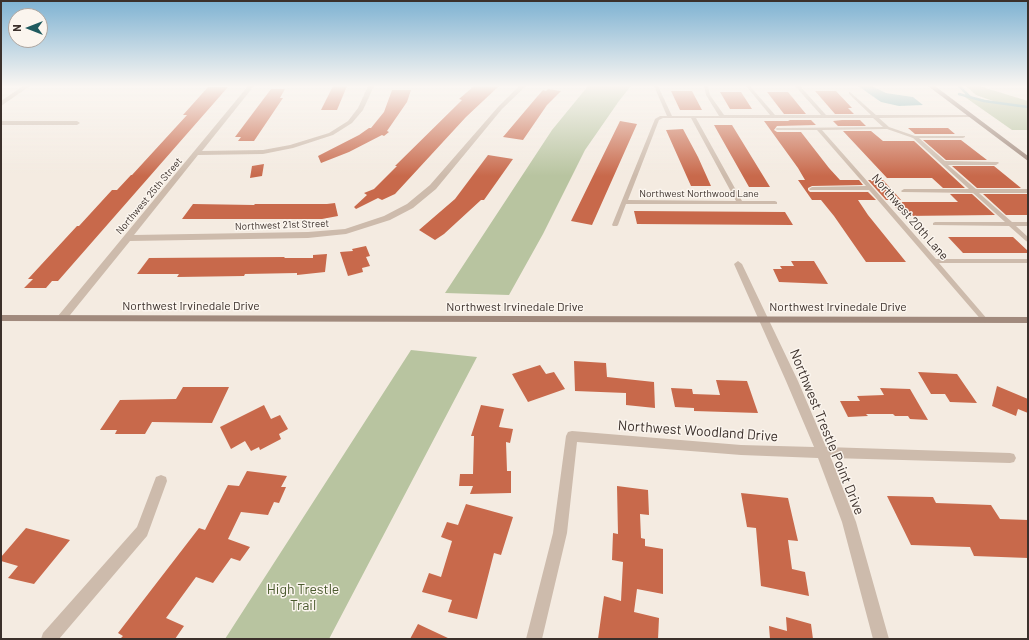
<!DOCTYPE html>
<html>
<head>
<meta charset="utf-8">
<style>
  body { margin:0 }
  #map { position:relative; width:1029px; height:640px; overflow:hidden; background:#f4ebe1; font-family:Barlow,sans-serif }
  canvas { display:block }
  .frame { position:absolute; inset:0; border:2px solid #3b302b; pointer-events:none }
  .north { position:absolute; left:8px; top:8px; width:40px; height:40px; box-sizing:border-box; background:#fbf5ee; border:1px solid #aea6a0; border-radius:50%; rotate:270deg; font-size:11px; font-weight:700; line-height:16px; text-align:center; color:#3b302b }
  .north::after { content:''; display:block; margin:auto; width:14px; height:18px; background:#1f5a5e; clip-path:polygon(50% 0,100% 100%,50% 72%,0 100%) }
</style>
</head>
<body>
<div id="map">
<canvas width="1029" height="640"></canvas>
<div class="frame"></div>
<div class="north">N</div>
</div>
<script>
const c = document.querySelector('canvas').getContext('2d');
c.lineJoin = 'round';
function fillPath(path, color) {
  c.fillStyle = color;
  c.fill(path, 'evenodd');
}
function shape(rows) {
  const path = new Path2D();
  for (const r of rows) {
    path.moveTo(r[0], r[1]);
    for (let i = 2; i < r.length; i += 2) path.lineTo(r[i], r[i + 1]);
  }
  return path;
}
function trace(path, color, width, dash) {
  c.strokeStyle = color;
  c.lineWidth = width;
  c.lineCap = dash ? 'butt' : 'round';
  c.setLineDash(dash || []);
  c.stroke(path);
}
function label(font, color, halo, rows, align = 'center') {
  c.font = font + ' Barlow,sans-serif';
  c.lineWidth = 3;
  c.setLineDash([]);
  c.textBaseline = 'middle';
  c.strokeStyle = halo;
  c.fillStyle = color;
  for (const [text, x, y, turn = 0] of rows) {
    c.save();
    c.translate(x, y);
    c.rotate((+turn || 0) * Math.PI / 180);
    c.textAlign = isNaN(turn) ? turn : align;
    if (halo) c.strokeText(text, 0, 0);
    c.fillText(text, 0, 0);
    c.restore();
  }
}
fillPath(shape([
  [588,86,631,86,619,101,585,150,543,234,509,295,445,293,552,130],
  [966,86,979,86,1028,101,1028,130,1012,130,962,95,996,102,976,95],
  [411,350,477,357,329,639,225,639]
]), '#b8c4a0');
fillPath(shape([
  [858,86,872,86,886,93,913,97,923,105,899,106,881,102]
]), '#7fb0b2');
trace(shape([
  [959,86,970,97],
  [959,94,984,101,1028,107]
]), '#7fb0b2', 2.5);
fillPath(shape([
  [333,86,347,86,337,110,321,110],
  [474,86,499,86,466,117,395,194,382,200,378,198,356,209,354,207,367,195,364,193,374,189,397,166,395,166,462,100,459,99],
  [208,87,228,87,58,281,52,281,46,288,24,288,33,279,28,279,77,226,79,226,112,190,117,190,131,175,132,175,187,115,183,115],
  [271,89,285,89,280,98,283,98,254,141,238,141,241,137,235,137],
  [548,89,561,91,547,105,523,140,503,137,536,98,543,90,546,91],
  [392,90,411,90,407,102,387,131,389,132,384,136,382,135,349,152,321,163,318,156,359,135,369,128,371,128,384,112],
  [671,91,692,91,702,110,680,110],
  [815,91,836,91,852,108,848,108,854,114,835,114],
  [720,92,741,92,752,109,730,109],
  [767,92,788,92,806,114,784,114],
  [788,120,811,120,816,125,777,126,774,130,777,132,801,132,829,168,840,180,859,180,863,185,812,186,808,188,808,190,810,192,868,192,876,200,858,200,868,215,906,262,866,262,834,216,821,200,812,200,798,180,805,180,798,168,764,121,790,121],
  [841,120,860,120,866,126,838,126,833,121,842,120],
  [620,121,637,124,592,225,571,221],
  [714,125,732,125,770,187,749,187],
  [908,128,948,128,955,134,915,134],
  [683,129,698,157,711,186,691,186,666,130],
  [843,131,871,131,883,141,914,141,965,188,943,188,932,178,887,178],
  [923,140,961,140,987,160,946,160],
  [488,155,513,159,484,200,481,200,444,234,435,240,419,230,455,199],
  [264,164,262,176,250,178,252,166],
  [952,166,994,166,1021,188,977,188],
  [868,180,883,180,901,200,886,200],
  [950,194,972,194,995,215,903,216,891,202,958,202],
  [983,194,1028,194,1028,215,1006,215],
  [335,203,338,216,322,219,182,219,193,204,254,205,255,204,327,204],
  [634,211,785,212,793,225,637,224],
  [948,237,1013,237,1028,251,1028,253,963,253],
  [366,246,370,256,366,257,370,266,362,268,363,272,348,276,340,252,353,251,352,249],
  [327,254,325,272,297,275,297,273,245,274,244,276,177,277,179,274,137,274,149,258,285,257,284,258,313,258,313,255],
  [791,261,814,261,828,284,779,282,773,269,782,269,780,266,794,266],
  [574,361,606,363,607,377,654,382,655,408,626,405,626,393,575,391],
  [540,365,546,374,554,372,565,389,528,402,512,374],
  [918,372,957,374,977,403,950,402,945,394,931,394],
  [716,380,747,381,758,413,694,411,694,408,675,407,671,388,692,389,693,394,720,395],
  [997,386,1028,399,1028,413,1018,409,1016,416,992,406],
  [183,387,229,387,212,423,152,422,145,434,115,434,117,430,100,430,120,400,176,399],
  [880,388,910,389,928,420,910,419,908,416,895,416,893,414,866,414,868,416,848,417,840,401,860,401,857,396,884,395],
  [264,405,271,419,280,415,288,429,279,434,281,439,260,450,259,447,251,451,245,441,231,449,220,427],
  [481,405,504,409,499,427,513,429,510,443,506,442,507,471,511,471,511,493,470,494,473,486,459,486,460,474,473,474,474,436,471,436],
  [247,471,287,476,281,487,286,487,279,503,274,502,268,515,241,512,228,539,250,547,240,561,231,558,213,583,196,577,166,618,184,626,175,639,120,639,123,636,118,633,199,528,205,530,228,485,239,486],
  [617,486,648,490,649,515,640,514,641,538,645,539,645,546,663,549,663,594,637,589,634,612,659,618,658,639,598,639,604,596,621,601,623,562,612,560,613,533,618,534],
  [741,493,788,498,798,541,788,540,792,569,805,572,809,596,761,586,756,528,747,527],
  [887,496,933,497,936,503,991,505,1000,519,1028,520,1028,558,974,556,970,547,911,545],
  [466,504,513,517,501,555,494,553,477,619,448,612,452,600,422,592,429,573,441,577,452,541,441,537,447,522,458,525],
  [26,528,70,540,34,584,8,578,18,566,1,561,1,557],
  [786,617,811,624,813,639,770,639,769,626,787,631],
  [418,624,450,639,410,639]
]), '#c8694b');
fillPath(shape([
  [654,86,658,86,672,116,719,116,706,95,704,86,708,86,710,95,724,115,770,115,746,86,750,86,775,115,821,115,795,86,800,86,826,115,871,115,849,94,849,92,850,92,876,115,972,115,972,117,970,117,879,118,889,127,915,136,965,136,965,137,963,138,919,138,945,161,998,162,999,163,996,165,948,165,976,189,1028,189,1028,193,979,193,1012,222,1028,222,1028,226,1016,226,1028,237,1028,242,1026,241,1009,226,933,225,933,223,935,222,1005,222,973,193,902,192,901,191,904,189,969,189,913,138,887,129,822,130,936,259,1028,259,1028,263,939,263,988,320,987,322,983,322,869,190,810,190,809,189,812,187,866,186,817,130,777,130,775,129,777,128,883,127,873,118,696,118,742,201,775,201,777,202,777,204,626,204,618,225,617,226,613,226,612,225,655,119,660,116,667,116,654,86],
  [663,118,691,118,736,201,628,200,659,120,663,118]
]), '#cdbbac');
fillPath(shape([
  [23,86,30,86,1,106,1,101,23,86],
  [248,86,254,86,202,151,263,150,290,145,329,133,348,121,358,108,368,86,374,86,363,110,352,123,333,135,293,148,263,154,198,155,134,235,308,232,345,229,384,216,407,204,430,185,498,107,519,86,526,86,502,109,436,189,413,208,390,220,346,234,308,238,130,241,66,320,58,320,57,318,58,316,248,86],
  [1,121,77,121,80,123,77,125,1,125,1,121],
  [738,261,742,264,798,381,826,447,1010,453,1014,454,1016,458,1014,462,1010,463,831,458,856,522,889,639,873,639,842,522,818,458,741,455,577,442,567,533,542,639,526,639,553,533,566,436,568,432,572,431,741,445,814,447,786,381,734,264,738,261],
  [161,475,166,477,167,481,147,536,59,639,41,639,43,633,137,527,156,477,161,475]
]), '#cdbbac');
fillPath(shape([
  [928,86,935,86,1028,156,1028,161,928,86],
  [1,315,1028,317,1028,323,1,321,1,315]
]), '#a18a7d');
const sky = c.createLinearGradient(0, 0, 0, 176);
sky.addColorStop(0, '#7eb2d2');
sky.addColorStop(0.49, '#faf6f2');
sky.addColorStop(1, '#faf6f200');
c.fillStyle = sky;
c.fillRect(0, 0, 1029, 176);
label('10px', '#3b302b', '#fbf5ee', [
  ["Northwest Northwood Lane",699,194],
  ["Northwest 25th Street",149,196,-50],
  ["Northwest 21st Street",282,225,-2]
]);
label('12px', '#3b302b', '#fbf5ee', [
  ["Northwest 20th Lane",910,217,49],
  ["Northwest Irvinedale Drive",191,306],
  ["Northwest Irvinedale Drive",515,307],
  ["Northwest Irvinedale Drive",838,307]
]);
label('14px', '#3b302b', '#fbf5ee', [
  ["Northwest Woodland Drive",698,431,4],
  ["Northwest Trestle Point Drive",827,432,68]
]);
label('14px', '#4a5a2e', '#fbf5ee', [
  ["High Trestle",303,589],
  ["Trail",303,605]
]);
</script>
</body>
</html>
